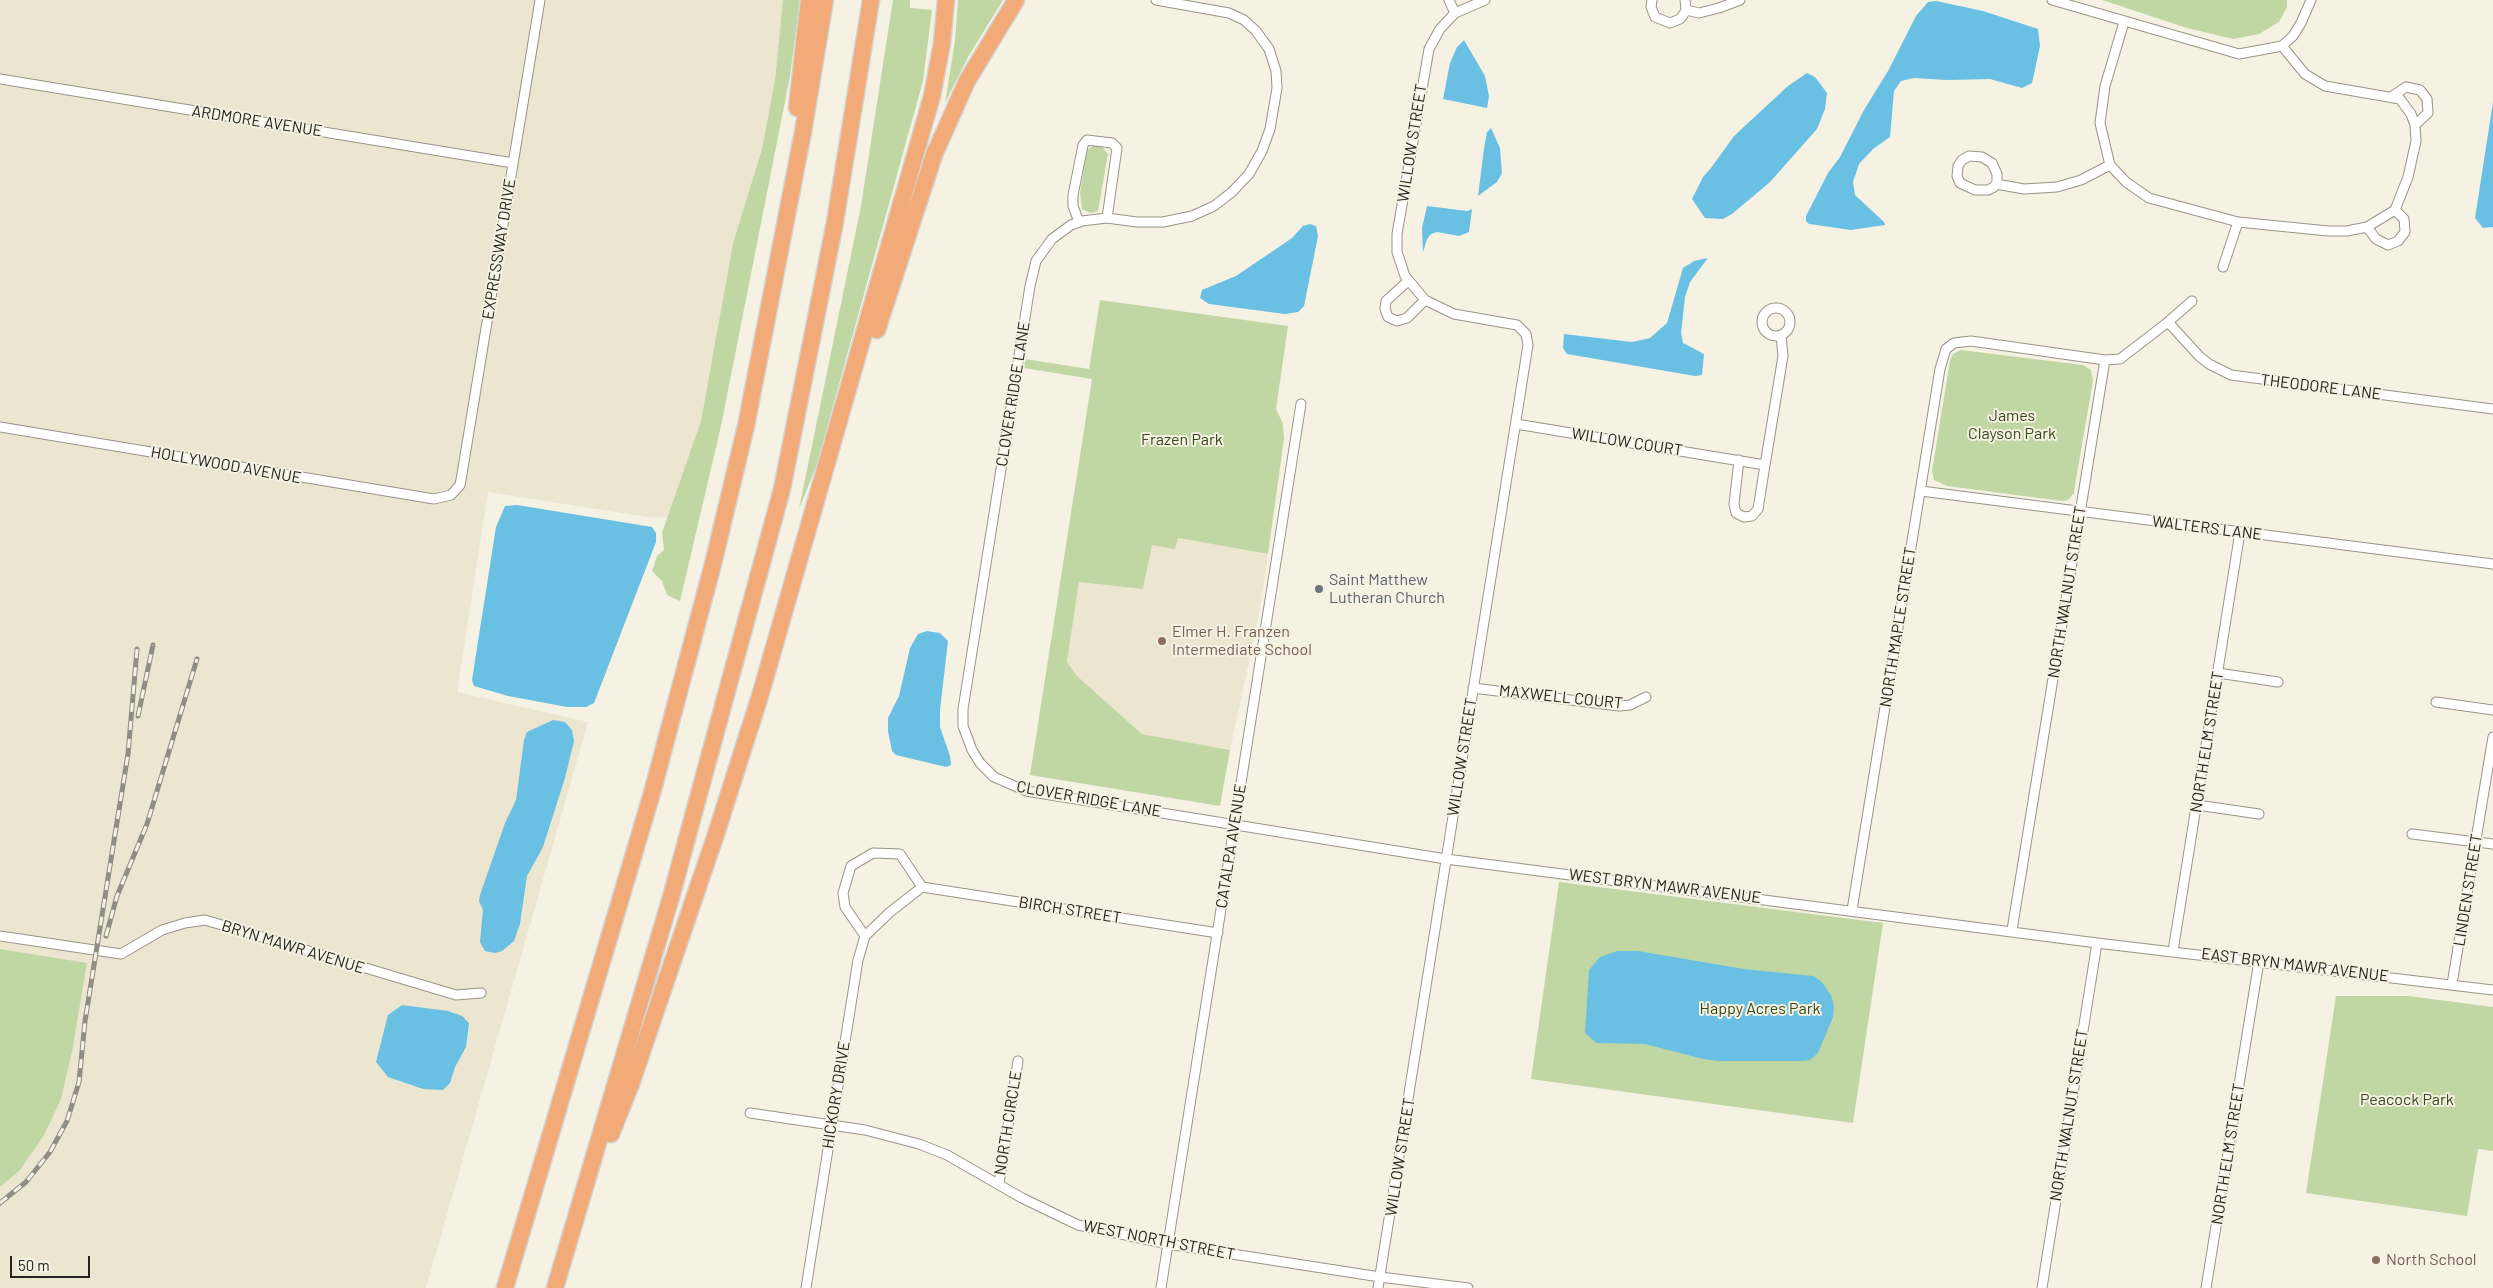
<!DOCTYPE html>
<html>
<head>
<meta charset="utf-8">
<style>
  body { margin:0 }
  #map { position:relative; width:2493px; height:1288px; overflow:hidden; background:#f5f1e3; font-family:Barlow,sans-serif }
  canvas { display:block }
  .scale { position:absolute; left:10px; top:1256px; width:80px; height:22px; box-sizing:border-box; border:2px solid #24231e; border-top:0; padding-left:6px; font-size:15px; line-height:18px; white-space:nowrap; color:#24231e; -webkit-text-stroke:4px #f5f1e3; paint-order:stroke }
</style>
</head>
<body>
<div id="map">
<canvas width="2493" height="1288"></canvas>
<div class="scale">50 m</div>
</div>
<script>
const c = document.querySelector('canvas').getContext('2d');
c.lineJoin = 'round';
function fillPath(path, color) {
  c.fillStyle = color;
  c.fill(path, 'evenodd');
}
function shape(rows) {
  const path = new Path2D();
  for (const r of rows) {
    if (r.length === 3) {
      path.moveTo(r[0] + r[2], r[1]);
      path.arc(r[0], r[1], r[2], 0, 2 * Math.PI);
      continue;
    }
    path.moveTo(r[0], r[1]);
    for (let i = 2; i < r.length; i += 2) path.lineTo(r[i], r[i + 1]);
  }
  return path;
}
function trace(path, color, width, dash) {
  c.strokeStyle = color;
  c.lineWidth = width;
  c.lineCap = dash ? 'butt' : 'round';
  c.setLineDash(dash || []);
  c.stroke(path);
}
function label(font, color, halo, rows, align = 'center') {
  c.font = font + ' Barlow,sans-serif';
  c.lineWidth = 4;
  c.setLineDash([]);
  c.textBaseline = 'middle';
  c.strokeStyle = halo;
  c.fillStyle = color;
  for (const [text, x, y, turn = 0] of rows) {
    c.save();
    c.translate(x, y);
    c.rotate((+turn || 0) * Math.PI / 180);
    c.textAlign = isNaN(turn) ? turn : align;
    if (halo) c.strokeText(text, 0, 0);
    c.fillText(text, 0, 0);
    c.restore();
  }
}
fillPath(shape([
  [0,0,783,0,775,80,762,149,733,243,701,421,669,517,654,518,488,492,457,692,588,722,426,1288,0,1288],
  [1178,538,1268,554,1258,620,1230,750,1142,734,1077,676,1067,662,1079,582,1143,589,1152,544]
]), '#ece6d1');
fillPath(shape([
  [783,0,800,0,790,76,721,426,680,601,667,595,662,581,652,571,657,556,664,550,662,533,701,421,733,243,762,149,775,80],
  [893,0,910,0,910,8,932,10,923,81,816,467,799,509,861,206],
  [958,0,1003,0,968,57,945,103,955,41],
  [2102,0,2287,0,2287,7,2279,22,2259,34,2233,39,2187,28],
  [1094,145,1102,147,1108,154,1098,211,1091,213,1082,209,1080,193,1087,150],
  [1100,300,1288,326,1276,409,1283,424,1284,439,1268,554,1178,538,1175,549,1152,545,1143,589,1079,582,1067,662,1077,676,1142,734,1230,750,1220,806,1030,775,1092,379,1024,368,1025,359,1089,369],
  [1961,350,2083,365,2091,370,2093,381,2075,485,2074,493,2068,500,2062,501,1947,486,1934,480,1932,471,1950,361,1953,354],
  [1559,882,1883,923,1853,1123,1531,1079],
  [0,949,87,963,72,1052,61,1099,44,1135,20,1170,0,1187],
  [2336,996,2408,996,2493,1007,2493,1151,2478,1149,2467,1216,2306,1193]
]), '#c0d7a4');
fillPath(shape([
  [1936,1,1983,11,2038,29,2040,46,2032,83,2022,88,1990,79,1947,80,1914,78,1901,81,1894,91,1890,137,1873,149,1859,164,1853,182,1855,195,1884,222,1885,225,1851,230,1809,224,1806,221,1806,216,1828,173,1840,157,1864,110,1888,71,1916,16,1928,2],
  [1464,40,1485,76,1489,96,1487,108,1443,99,1450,63,1457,47],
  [1807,73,1815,77,1827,93,1825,109,1817,129,1770,182,1732,214,1723,219,1705,218,1692,199,1703,177,1711,168,1734,136,1788,86],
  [2493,102,2493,227,2483,228,2475,218],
  [1491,128,1500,148,1502,173,1497,182,1478,196,1484,149,1487,132],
  [1427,206,1467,211,1472,209,1469,232,1459,236,1437,232,1431,234,1427,239,1423,252,1422,228],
  [1310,224,1316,226,1318,236,1304,306,1298,312,1285,314,1209,304,1200,298,1202,290,1236,276,1292,238,1303,226],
  [1708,258,1690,282,1685,297,1681,333,1683,343,1704,354,1702,375,1695,376,1567,354,1563,348,1564,334,1632,342,1650,338,1667,323,1683,268,1694,261],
  [517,505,652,527,656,533,656,542,594,703,586,707,567,707,508,696,474,686,472,680,496,527,505,506],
  [927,631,940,633,948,641,940,710,940,727,950,756,951,765,946,767,896,755,892,751,888,731,888,718,899,696,910,648,918,634],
  [553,720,565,722,572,730,574,741,565,778,543,847,527,876,520,924,514,941,502,951,495,953,485,951,480,942,483,910,479,901,480,895,505,823,516,800,524,740,527,732],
  [1617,951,1638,951,1744,969,1813,976,1821,981,1831,995,1834,1006,1833,1017,1818,1053,1810,1060,1802,1061,1718,1061,1703,1059,1645,1044,1596,1043,1585,1033,1589,970,1600,957],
  [402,1005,448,1011,462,1016,469,1023,466,1047,455,1067,450,1083,443,1090,423,1089,388,1077,376,1062,388,1015]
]), '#6ac0e3');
const minor = shape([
  [1156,0,1229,13,1244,20,1256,31,1269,49,1276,71,1277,88,1270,129,1262,151,1249,174,1232,192,1214,206,1192,216,1163,222,1137,222,1107,218,1082,221,1071,225,1052,239,1036,261,1030,286,963,709,963,726,972,750,980,763,994,777,1026,791,1446,859,2097,943,2493,990],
  [1449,0,1455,13],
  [1652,0,1651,7,1655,17,1670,23,1680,19,1683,15,1686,10,1685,0],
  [2052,0,2239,54,2282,46,2293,36,2301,23,2311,0],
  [1686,10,1699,13,1719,8,1740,0],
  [2124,22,2105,86,2100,123,2110,165,2126,182,2149,198,2238,222,2328,231,2347,231,2367,227,2395,210,2408,177,2416,141,2415,125,2411,114,2400,99,2325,86,2305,74,2282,46],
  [0,79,513,163],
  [2391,97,2406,87,2420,90,2427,99,2428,113,2415,125],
  [1969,156,1982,157,1992,163,1997,174,1997,182,1994,187,1988,190,1975,190,1960,183,1957,176,1958,166,1962,160,1969,156],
  [1996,184,2024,189,2057,187,2081,180,2110,165],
  [1079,222,1073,206,1073,195,1083,145,1087,140,1112,143,1117,148,1107,218],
  [2367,227,2376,239,2388,245,2398,241,2405,232,2404,219,2395,210],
  [2223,267,2238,222],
  [1408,281,1386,301,1385,309,1388,317,1397,321,1407,318,1425,300],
  [1776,322,14],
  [2168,322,2199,356,2209,364,2231,375,2493,409],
  [1516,424,1765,465,1783,356,1781,335],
  [0,427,434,499,451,495,460,485,462,474,540,0],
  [1739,460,1734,504,1736,513,1744,517,1752,516,1758,509,1765,465],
  [1921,491,2493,564],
  [2218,673,2278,682],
  [1473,688,1619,706,1630,705,1646,697],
  [2436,702,2493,710],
  [2197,805,2259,814],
  [2412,834,2493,844],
  [1852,910,1940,369,1946,349,1954,343,1971,341,2105,360,2120,359,2168,322,2192,301],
  [2012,930,2105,360],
  [0,936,121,954,162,930,185,923,205,920,456,995,481,993],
  [865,936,845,907,843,893,851,866,873,853,900,854,922,887],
  [2173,951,2240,532],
  [2452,984,2493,737],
  [750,1113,865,1130,919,1144,947,1155,1022,1198,1078,1225,1168,1244,1380,1277,1468,1288],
  [999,1184,1018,1061],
  [806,1288,858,960,865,936,889,913,922,887,1218,933],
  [1161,1288,1301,404],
  [1378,1288,1528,345,1526,334,1517,325,1454,314,1425,300,1405,276,1397,252,1397,234,1429,49,1440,29,1455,13,1485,0],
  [2042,1288,2097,943],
  [2206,1288,2259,961]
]);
const motorway = shape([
  [797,108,809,0],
  [877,330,934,155,967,81,1016,0],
  [611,1134,631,1084,716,834,760,696,932,96,942,43,946,0],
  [505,1288,652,793,713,564,746,426,803,132,825,0],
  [555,1288,671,897,782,489,835,222,871,0]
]);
trace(minor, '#989487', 11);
trace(motorway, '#d3d3d2', 19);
trace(minor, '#fff', 9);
trace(motorway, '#f2ab78', 16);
const rail = shape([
  [138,716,153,645],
  [106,936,117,896,147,824,197,659],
  [0,1203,26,1182,50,1152,67,1121,79,1082,85,1021,128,754,137,649]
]);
trace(rail, '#908d84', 5);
trace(rail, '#f5f1e3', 3, [9]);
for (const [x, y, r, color] of [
  [1319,589,5,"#6b7280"],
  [1162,641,5,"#8d6e63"],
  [2376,1260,5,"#8d6e63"]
]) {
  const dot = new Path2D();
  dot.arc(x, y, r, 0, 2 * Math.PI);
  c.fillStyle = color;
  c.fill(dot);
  trace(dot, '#f5f1e3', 2);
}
label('16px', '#24231e', '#f5f1e3', [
  ["ARDMORE AVENUE",257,121,9],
  ["WILLOW STREET",1412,143,-81],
  ["EXPRESSWAY DRIVE",499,249,-81],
  ["THEODORE LANE",2321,387,7],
  ["CLOVER RIDGE LANE",1013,394,-81],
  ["WILLOW COURT",1627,442,9],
  ["HOLLYWOOD AVENUE",226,465,10],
  ["WALTERS LANE",2207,528,7],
  ["NORTH WALNUT STREET",2067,592,-81],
  ["NORTH MAPLE STREET",1898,627,-81],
  ["MAXWELL COURT",1561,697,6],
  ["NORTH ELM STREET",2207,742,-81],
  ["WILLOW STREET",1462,757,-81],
  ["CLOVER RIDGE LANE",1089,799,10],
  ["CATALPA AVENUE",1231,846,-81],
  ["WEST BRYN MAWR AVENUE",1665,886,7],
  ["LINDEN STREET",2468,890,-81],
  ["BIRCH STREET",1070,910,9],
  ["BRYN MAWR AVENUE",293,947,17],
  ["EAST BRYN MAWR AVENUE",2295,965,7],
  ["HICKORY DRIVE",836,1095,-81],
  ["NORTH WALNUT STREET",2069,1115,-81],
  ["NORTH CIRCLE",1008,1123,-81],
  ["NORTH ELM STREET",2228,1154,-81],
  ["WILLOW STREET",1400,1157,-81],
  ["WEST NORTH STREET",1159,1240,11]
]);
label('16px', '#364918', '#f5f1e3', [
  ["James",2012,416],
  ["Clayson Park",2012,434],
  ["Frazen Park",1182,440],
  ["Happy Acres Park",1760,1009],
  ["Peacock Park",2407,1100]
]);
label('16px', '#5b616d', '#f5f1e3', [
  ["Saint Matthew",1329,580],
  ["Lutheran Church",1329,598]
], 'left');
label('16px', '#785e54', '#f5f1e3', [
  ["Elmer H. Franzen",1172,632],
  ["Intermediate School",1172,650],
  ["North School",2386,1260]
], 'left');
</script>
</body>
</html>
